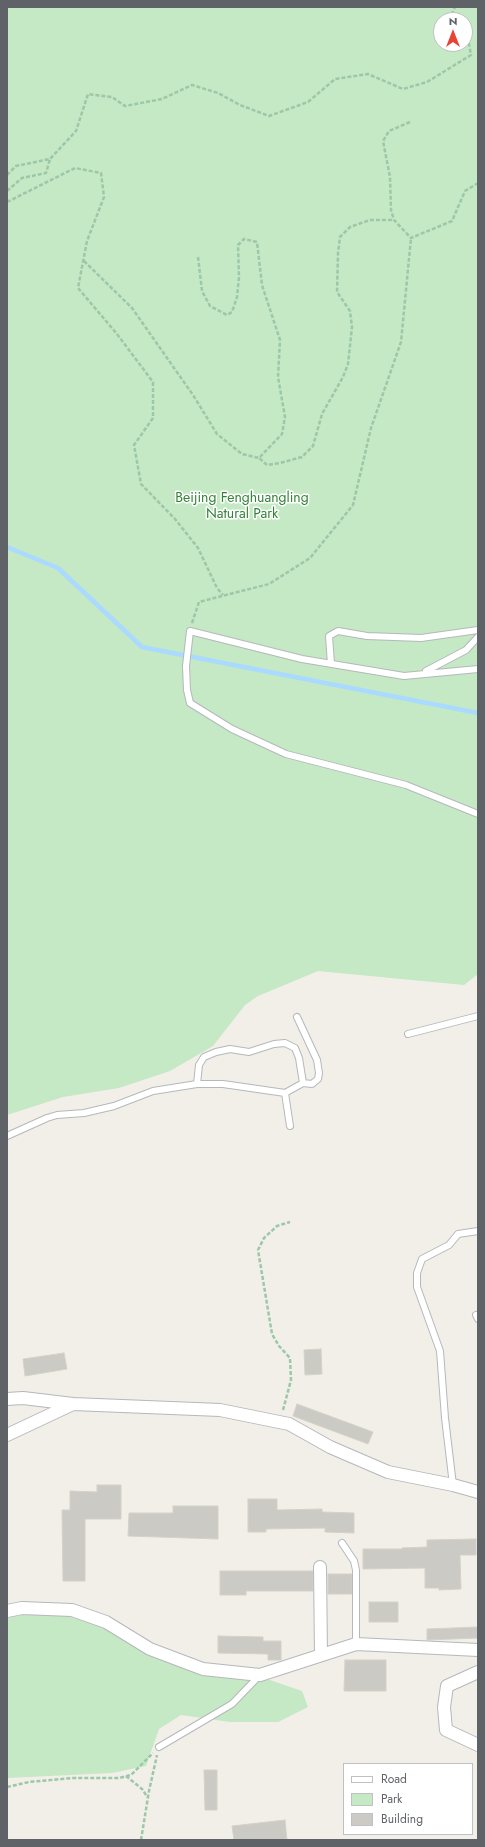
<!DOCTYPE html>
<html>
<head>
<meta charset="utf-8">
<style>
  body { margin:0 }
  #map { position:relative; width:485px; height:1847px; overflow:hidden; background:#f1efe8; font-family:Jost,sans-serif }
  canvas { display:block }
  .frame { position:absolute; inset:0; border:8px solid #5f6368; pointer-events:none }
  .legend { position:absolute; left:343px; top:1763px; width:130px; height:72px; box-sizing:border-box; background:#fff; border:1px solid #bfc1c3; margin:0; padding:5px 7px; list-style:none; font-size:12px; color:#5f6368 }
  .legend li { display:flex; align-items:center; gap:8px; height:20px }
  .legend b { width:20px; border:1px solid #bfc1c3 }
  .north { position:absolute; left:433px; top:12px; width:40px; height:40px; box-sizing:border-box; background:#fff; border:1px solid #bfc1c3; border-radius:50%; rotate:0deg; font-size:11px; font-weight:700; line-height:16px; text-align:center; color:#5f6368 }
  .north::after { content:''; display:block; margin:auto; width:14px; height:18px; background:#ea4335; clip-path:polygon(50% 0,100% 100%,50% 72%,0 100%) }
</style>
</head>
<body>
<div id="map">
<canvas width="485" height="1847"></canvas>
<div class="frame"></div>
<ul class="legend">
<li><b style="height:5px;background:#fff"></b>Road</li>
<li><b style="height:11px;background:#c5e8c5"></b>Park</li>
<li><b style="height:11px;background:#cccac5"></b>Building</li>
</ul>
<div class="north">N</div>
</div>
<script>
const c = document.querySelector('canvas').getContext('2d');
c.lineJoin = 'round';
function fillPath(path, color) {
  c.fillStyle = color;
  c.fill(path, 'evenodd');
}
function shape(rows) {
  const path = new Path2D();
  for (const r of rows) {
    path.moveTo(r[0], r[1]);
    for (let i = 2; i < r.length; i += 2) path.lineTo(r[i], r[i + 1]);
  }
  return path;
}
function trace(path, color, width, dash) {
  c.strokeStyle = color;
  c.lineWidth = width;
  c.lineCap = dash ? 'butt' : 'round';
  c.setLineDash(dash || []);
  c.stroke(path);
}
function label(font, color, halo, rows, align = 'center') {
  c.font = font + ' Jost,sans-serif';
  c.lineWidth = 3;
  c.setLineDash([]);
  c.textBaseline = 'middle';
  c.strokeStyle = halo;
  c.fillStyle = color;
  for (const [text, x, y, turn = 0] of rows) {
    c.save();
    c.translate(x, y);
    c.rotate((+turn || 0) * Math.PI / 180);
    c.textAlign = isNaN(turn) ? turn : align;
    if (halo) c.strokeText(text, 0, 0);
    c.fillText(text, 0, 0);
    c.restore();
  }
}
fillPath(shape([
  [7,7,478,7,478,974,464,985,318,971,258,996,245,1005,213,1046,170,1071,119,1088,63,1097,7,1115],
  [441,20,465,20,465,44,441,44],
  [55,1611,93,1619,154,1647,212,1668,267,1679,302,1691,308,1707,278,1722,230,1722,181,1715,159,1729,146,1766,112,1773,7,1778,7,1619,13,1616]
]), '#c5e8c5');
trace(shape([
  [7,547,58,568,142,647,478,713]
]), '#aadaff', 4.5);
const building = shape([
  [321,1349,322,1374,305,1375,304,1350,321,1349],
  [64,1353,67,1369,25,1376,23,1359,64,1353],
  [297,1404,373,1432,368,1444,293,1416,297,1404],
  [97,1485,121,1485,121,1519,85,1519,85,1581,63,1581,62,1510,70,1510,70,1491,97,1492,97,1485],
  [248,1499,277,1499,277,1510,322,1509,322,1512,354,1513,354,1533,325,1532,325,1528,266,1529,266,1532,248,1532,248,1499],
  [173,1506,218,1506,218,1539,128,1536,129,1513,173,1513,173,1506],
  [476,1539,476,1555,460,1555,461,1589,439,1590,439,1588,425,1588,425,1568,363,1569,363,1549,402,1549,402,1548,427,1547,427,1540,476,1539],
  [220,1571,313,1571,313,1591,246,1591,246,1595,220,1595,220,1571],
  [328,1574,352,1574,352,1594,328,1594,328,1574],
  [369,1602,398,1602,398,1622,369,1622,369,1602],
  [478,1627,478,1638,427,1640,427,1629,478,1627],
  [218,1636,263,1637,263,1641,281,1641,281,1660,268,1660,268,1654,218,1653,218,1636],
  [345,1660,386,1660,386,1691,344,1691,345,1660],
  [204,1770,217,1770,217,1810,205,1810,204,1770],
  [285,1820,287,1840,234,1840,232,1826,285,1820]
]);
fillPath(building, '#cccac5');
trace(building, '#d6d1c6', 1);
const lane = shape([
  [331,664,329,636,338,631,367,636,421,638,478,630],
  [478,669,404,676,302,659,190,631,186,666,187,690,190,703,232,729,286,754,406,785,478,814],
  [426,671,466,650,478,637],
  [297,1017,317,1060,319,1073,318,1079,312,1084,303,1083],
  [408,1034,478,1016],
  [285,1093,290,1126],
  [7,1136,47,1118,57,1115,84,1113,114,1106,153,1091,197,1084,223,1084,285,1093,303,1083,299,1058,295,1048,285,1043,274,1044,249,1052,230,1049,216,1052,204,1057,199,1065,197,1084],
  [476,1315,478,1319],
  [453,1485,445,1418,440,1351,417,1287,417,1273,422,1259,449,1245,458,1234,478,1231],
  [342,1543,354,1561,356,1570,356,1644],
  [159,1747,232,1704,260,1675]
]);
const street = shape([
  [7,1399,23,1398,73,1404,220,1410,289,1424,330,1447,388,1472,453,1485,478,1492],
  [7,1435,73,1404],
  [320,1567,321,1655],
  [7,1611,22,1608,72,1610,106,1622,150,1649,203,1669,260,1675,356,1644,478,1650],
  [478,1672,447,1686,444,1707,446,1730,478,1745]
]);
trace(lane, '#b5b8bc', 8);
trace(street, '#b5b8bc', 14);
trace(shape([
  [449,20,455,7],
  [410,122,389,131,383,141,390,177,391,210,394,220,411,238,452,221,465,191,478,183],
  [7,175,16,166,50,159,76,131,88,94,112,97,125,106,162,99,192,85,218,93,240,105,269,116,308,102,335,79,368,74,403,89,427,82,471,55,467,33,465,32],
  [7,191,22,178,46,173,50,159],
  [7,202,75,168,101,173,104,197,87,241,78,288,117,334,153,382,153,418,134,445,141,484,175,519,198,548,217,588,223,595],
  [198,257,202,291,210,306,227,315,232,312,237,297,239,277,238,245,244,239,257,242,262,285,280,340,278,377,285,417,282,434,259,458,267,465,280,463,302,457,313,446,322,414,343,377,348,364,352,327,350,311,337,292,338,253,340,237,350,227,370,220,394,220],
  [84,261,132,308,193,395,217,434,242,454,259,458],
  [192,623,199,602,269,584,310,558,353,505,371,428,401,342,411,238],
  [283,1410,291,1380,290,1358,279,1346,272,1334,258,1250,264,1238,277,1226,290,1222],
  [126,1776,142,1789,148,1798],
  [7,1787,29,1782,73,1778,119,1778,131,1775,153,1753],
  [141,1840,149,1791,157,1755]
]), '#9cc7a9', 2.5, [4, 2]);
trace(lane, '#fff', 6);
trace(street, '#fff', 12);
label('14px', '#348238', '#fff', [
  ["Beijing Fenghuangling",242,499],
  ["Natural Park",242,515]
]);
</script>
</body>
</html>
